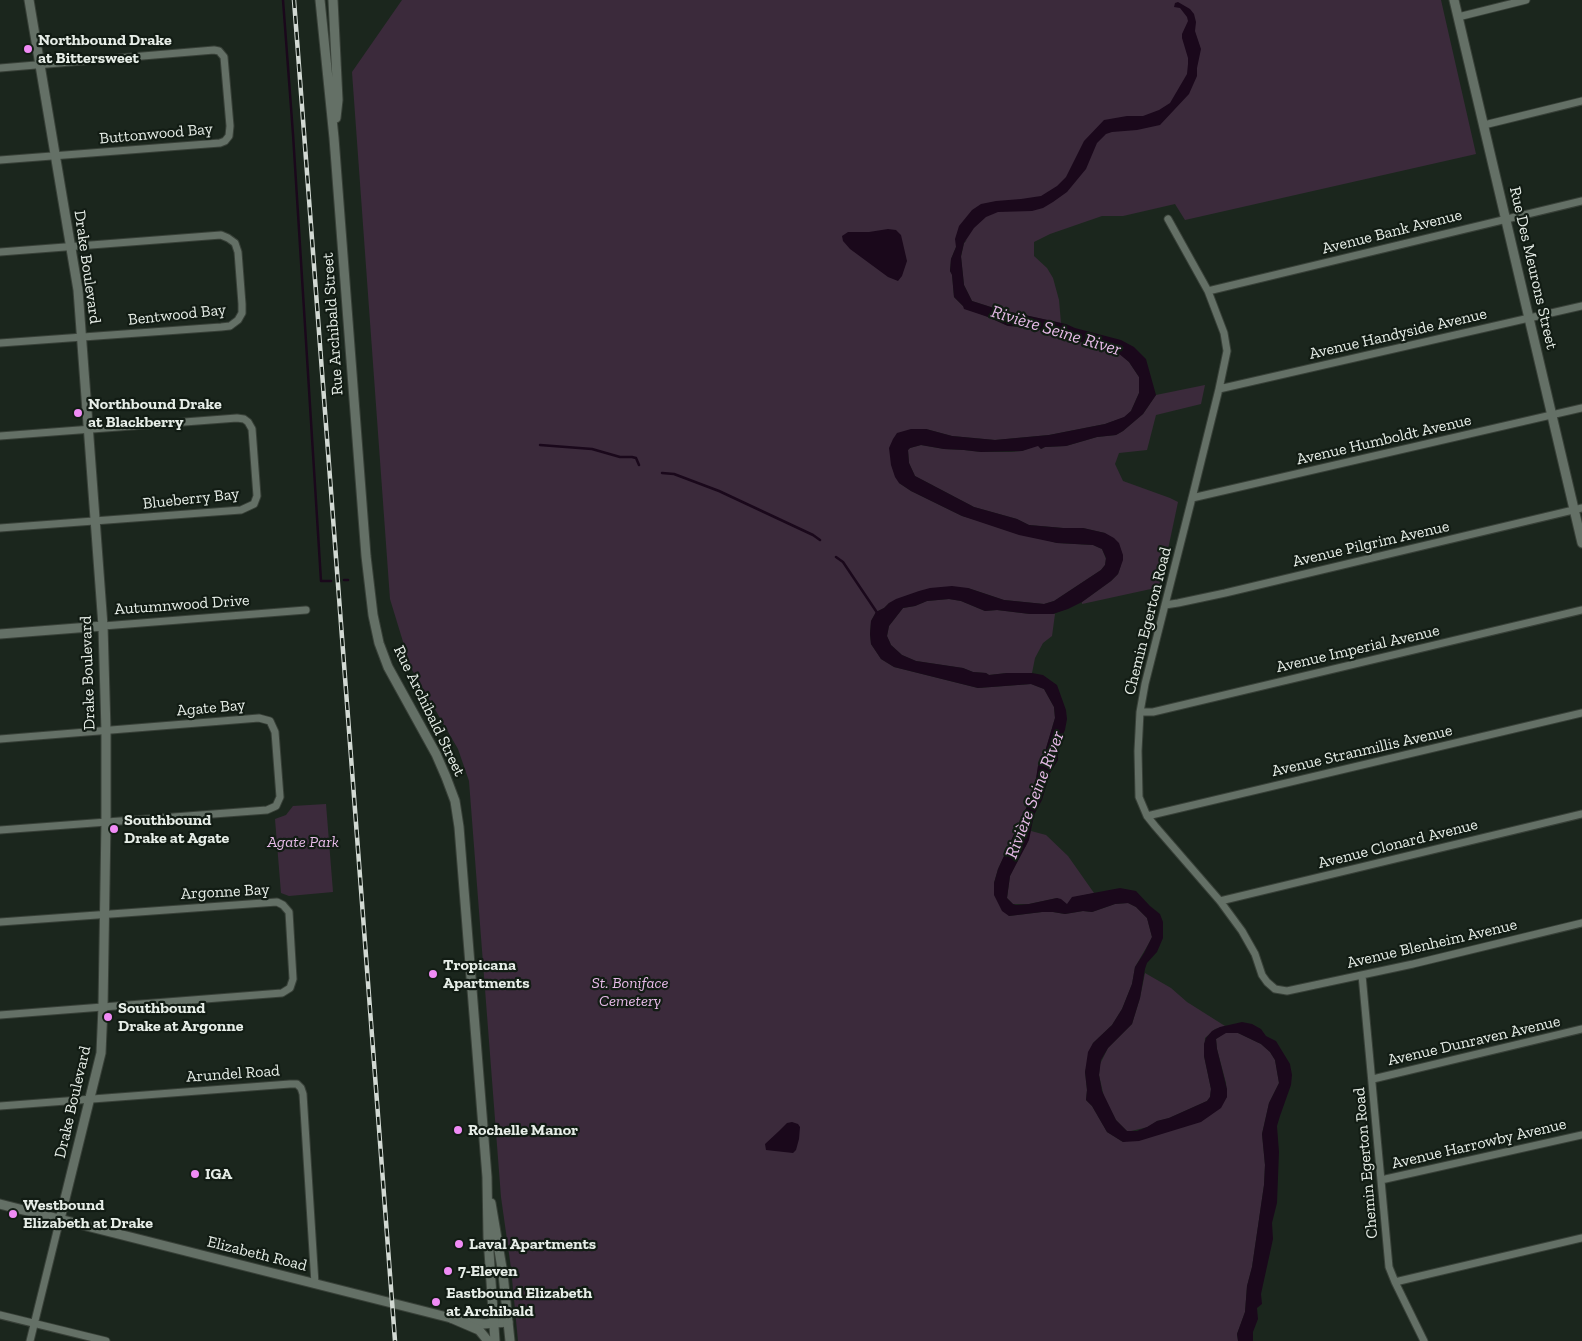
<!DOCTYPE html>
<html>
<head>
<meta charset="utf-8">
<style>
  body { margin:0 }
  canvas { display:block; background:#1b261d }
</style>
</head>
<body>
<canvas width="1582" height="1341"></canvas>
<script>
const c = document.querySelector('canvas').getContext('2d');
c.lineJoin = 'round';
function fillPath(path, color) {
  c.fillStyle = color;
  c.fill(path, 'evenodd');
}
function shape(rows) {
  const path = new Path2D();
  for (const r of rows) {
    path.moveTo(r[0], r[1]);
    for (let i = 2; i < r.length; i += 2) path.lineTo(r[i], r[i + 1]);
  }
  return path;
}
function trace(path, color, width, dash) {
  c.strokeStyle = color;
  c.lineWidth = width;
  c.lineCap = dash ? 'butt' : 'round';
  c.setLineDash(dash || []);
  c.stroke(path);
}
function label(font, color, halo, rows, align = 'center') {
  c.font = font + ' "Zilla Slab",serif';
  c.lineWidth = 4.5;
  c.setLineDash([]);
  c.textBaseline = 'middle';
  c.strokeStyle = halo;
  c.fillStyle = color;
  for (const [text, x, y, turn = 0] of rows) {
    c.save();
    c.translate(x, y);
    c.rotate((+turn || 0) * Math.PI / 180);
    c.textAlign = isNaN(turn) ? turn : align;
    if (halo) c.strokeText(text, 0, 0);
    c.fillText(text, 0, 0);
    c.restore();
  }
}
fillPath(shape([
  [402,0,1441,0,1476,154,1185,220,1175,204,1123,216,1102,216,1050,234,1034,242,1034,256,1047,268,1053,278,1059,300,1061,323,997,309,972,301,964,285,961,257,964,243,967,240,956,247,951,259,950,271,952,274,954,297,963,306,1008,326,1026,327,1054,333,1067,338,1119,353,1129,362,1139,377,1139,393,1131,411,1125,417,1105,424,1049,435,995,440,952,436,926,429,911,429,899,483,911,491,962,516,1057,543,1093,545,1102,549,1106,559,1105,565,1101,570,1054,601,1044,604,1004,600,968,588,889,603,884,608,876,612,871,621,870,634,871,644,881,659,894,667,978,688,1031,684,1044,689,1054,707,1055,718,1044,755,1038,766,1036,779,1028,804,998,869,994,883,1009,916,1042,912,1053,912,1065,914,1083,911,1092,912,1115,904,1128,903,1136,907,1147,918,1152,937,1149,943,1135,967,1132,984,1122,1009,1112,1025,1093,1043,1085,1072,1087,1090,1086,1100,1092,1106,1107,1132,1123,1142,1227,1097,1226,1083,1217,1049,1216,1039,1226,1032,1238,1033,1261,1044,1270,1052,1275,1060,1279,1083,1269,1103,1262,1134,1265,1165,1264,1185,1252,1267,1247,1286,1245,1312,1237,1334,1238,1341,518,1341,511,1268,501,1197,469,781,458,749,411,668,390,599,352,72],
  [1205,385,1201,404,1156,415,1147,450,1119,453,1115,464,1123,481,1170,498,1178,502,1160,587,1082,604,1082,602,1111,581,1118,574,1121,565,1105,533,1083,528,1063,528,1029,525,1017,519,974,507,915,476,909,463,908,450,910,448,921,445,944,449,964,450,981,452,1011,452,1022,451,1038,445,1041,449,1045,447,1066,446,1097,437,1116,435,1123,431,1143,414,1156,395],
  [949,599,961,601,985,611,997,610,1030,614,1055,614,1052,636,1043,643,1035,658,1032,673,1007,673,989,675,986,673,973,672,963,668,916,661,902,655,891,645,887,636,889,626,903,608,915,606,927,601],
  [326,804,333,892,289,896,281,893,275,819,286,815,293,806],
  [1031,831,1046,835,1068,856,1094,893,1072,898,1067,905,1057,898,1029,904,1013,904,1007,898,1010,876,1022,851,1026,846],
  [1145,973,1171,988,1187,1002,1225,1026,1215,1029,1205,1038,1204,1056,1211,1089,1210,1097,1207,1101,1169,1118,1157,1121,1148,1127,1131,1131,1127,1131,1116,1120,1104,1097,1099,1075,1100,1064,1108,1048,1132,1024,1140,998]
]), '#3b2a3b');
fillPath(shape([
  [1178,2,1190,9,1194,14,1196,22,1195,31,1201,49,1197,68,1197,76,1189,94,1160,125,1137,130,1112,132,1106,134,1097,143,1086,169,1067,192,1053,202,1043,208,1032,211,998,212,986,217,974,228,964,243,961,256,964,285,972,301,997,309,1066,324,1075,328,1121,340,1134,347,1146,359,1156,395,1143,414,1123,431,1116,435,1097,437,1066,446,1045,447,1041,449,1038,446,1022,451,981,452,964,450,944,449,921,445,910,448,908,450,909,463,915,476,974,507,1017,519,1029,525,1063,528,1083,528,1105,533,1114,538,1119,543,1123,555,1123,560,1118,574,1111,581,1082,602,1068,609,1053,614,1030,614,997,610,985,611,961,601,949,599,927,601,915,606,903,608,889,626,887,636,891,645,902,655,916,661,963,668,973,672,986,673,989,675,1007,673,1032,673,1043,675,1057,685,1066,710,1067,719,1065,730,1058,745,1058,760,1050,773,1042,800,1034,815,1029,840,1010,876,1007,898,1013,904,1016,905,1029,904,1057,898,1061,899,1067,904,1072,897,1120,888,1136,891,1150,906,1160,914,1163,922,1163,938,1157,952,1147,963,1145,969,1140,998,1132,1024,1108,1048,1101,1060,1099,1075,1102,1091,1116,1120,1127,1131,1137,1131,1147,1127,1157,1121,1169,1118,1207,1101,1210,1097,1211,1089,1204,1056,1204,1044,1206,1038,1212,1031,1220,1027,1242,1022,1252,1024,1261,1029,1266,1036,1276,1041,1290,1064,1292,1075,1291,1085,1280,1116,1277,1126,1279,1152,1277,1203,1272,1223,1273,1239,1261,1294,1262,1304,1257,1308,1258,1319,1253,1332,1253,1341,1238,1341,1237,1334,1245,1312,1247,1286,1252,1267,1264,1185,1265,1165,1262,1134,1269,1103,1279,1083,1275,1060,1270,1052,1261,1044,1238,1033,1226,1033,1216,1039,1217,1049,1227,1089,1227,1097,1221,1108,1201,1122,1139,1141,1123,1142,1107,1132,1092,1106,1086,1100,1087,1090,1085,1072,1088,1052,1093,1043,1112,1025,1122,1009,1132,984,1135,967,1144,953,1152,937,1147,918,1136,907,1128,903,1115,904,1092,912,1083,911,1065,914,1053,912,1042,912,1009,916,1002,911,994,895,994,883,998,869,1028,804,1036,779,1038,766,1044,755,1055,718,1054,707,1044,689,1031,684,978,688,894,667,881,659,871,644,870,634,871,621,876,612,884,608,889,603,896,599,919,591,930,588,952,586,968,588,1004,600,1044,604,1054,601,1101,570,1105,565,1106,558,1102,549,1093,545,1057,543,1019,535,962,516,911,491,899,483,895,477,891,465,889,448,893,439,897,433,911,429,926,429,952,436,995,440,1049,435,1105,424,1124,417,1131,411,1139,393,1139,377,1129,362,1118,353,1067,338,1054,333,1026,327,1008,326,988,317,964,309,963,306,954,297,952,275,950,271,951,259,956,247,955,239,959,226,972,210,981,204,996,201,1021,199,1041,196,1057,186,1066,177,1084,141,1104,120,1127,116,1143,116,1159,110,1170,103,1187,74,1188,64,1188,58,1182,38,1182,34,1188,21,1187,17,1180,8,1174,7,1175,3],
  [888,229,896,230,901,235,907,261,902,276,898,281,888,277,850,249,843,241,842,236,848,232,869,232],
  [792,1122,798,1124,800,1127,799,1139,796,1150,793,1153,766,1150,765,1144,779,1131,787,1123]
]), '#1a081b');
trace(shape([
  [283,0,293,134,321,581,331,581],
  [540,445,592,449,620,457,632,457,636,458,639,465],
  [662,473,674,474,719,491,813,535,820,540],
  [836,557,843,562,878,614],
  [344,580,348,580]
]), '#1a081b', 2.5);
const minor = shape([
  [1458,17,1526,0],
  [0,68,214,50,219,51,224,57,230,126,229,136,225,141,220,143,0,160],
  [1484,125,1582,101],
  [1168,219,1208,291,1224,333,1227,351,1219,389,1192,498,1145,684,1140,712,1138,751,1139,797,1147,816,1155,826,1220,901,1242,931,1255,954,1262,975,1267,982,1275,989,1287,991,1413,964,1582,923],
  [0,252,221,235,228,238,235,243,238,252,242,304,242,313,238,320,230,326,221,327,0,343],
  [1208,291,1582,201],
  [1219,389,1582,306],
  [0,436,237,418,244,419,248,422,252,429,257,496,254,504,241,510,0,528],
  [1192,498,1582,408],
  [1165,605,1178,603,1225,593,1582,508],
  [103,626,306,610],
  [1140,712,1153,712,1582,610],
  [0,739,259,718,270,721,275,732,280,797,276,806,267,810,0,830],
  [1147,816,1582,713],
  [1220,901,1582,814],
  [0,922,277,902,283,905,289,912,293,979,290,988,282,993,0,1015],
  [1362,975,1389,1267,1395,1282,1424,1341],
  [1373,1079,1582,1029],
  [0,1106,290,1084,297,1084,301,1088,303,1094,315,1284],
  [1381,1180,1582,1135],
  [1395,1282,1582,1238],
  [0,1315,106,1341],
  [30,1341,60,1219]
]);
const tertiary = shape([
  [29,0,78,290,103,626,106,731,106,822,103,1007,101,1053,60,1219],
  [1454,0,1582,543],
  [0,634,103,626],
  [0,1204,451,1318,483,1324,508,1322]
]);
const secondary = shape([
  [320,0,334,138,366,556,373,615,379,643,388,667,436,754,446,777,455,801,459,827,487,1177,488,1237,495,1341],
  [333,0,338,100,336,118],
  [491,1203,503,1274,510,1341],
  [451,1318,479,1330,488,1341]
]);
trace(minor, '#384038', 9);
trace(tertiary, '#384038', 11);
trace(secondary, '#384038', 11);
trace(minor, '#647066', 7);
trace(tertiary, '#647066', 9);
trace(secondary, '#647066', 9);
const rail = shape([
  [294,0,395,1341]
]);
trace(rail, '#d2d9d3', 4.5);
trace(rail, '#121c14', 2.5, [8]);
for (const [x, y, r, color] of [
  [28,49,5,"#f08bf5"],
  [78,413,5,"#f08bf5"],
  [114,829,5,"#f08bf5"],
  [433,974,5,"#f08bf5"],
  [108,1017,5,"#f08bf5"],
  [458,1130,5,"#f08bf5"],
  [195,1174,5,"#f08bf5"],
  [13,1214,5,"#f08bf5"],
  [459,1244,5,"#f08bf5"],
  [448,1271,5,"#f08bf5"],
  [436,1302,5,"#f08bf5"]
]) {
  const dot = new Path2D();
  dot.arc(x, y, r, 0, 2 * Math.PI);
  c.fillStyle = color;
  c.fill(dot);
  trace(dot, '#121c14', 2);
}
label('bold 16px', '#e7eee8', '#121c14', [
  ["Northbound Drake",38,40],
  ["at Bittersweet",38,58],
  ["Northbound Drake",88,404],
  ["at Blackberry",88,422],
  ["Southbound",124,820],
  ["Drake at Agate",124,838],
  ["Tropicana",443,965],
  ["Apartments",443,983],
  ["Southbound",118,1008],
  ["Drake at Argonne",118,1026],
  ["Rochelle Manor",468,1130],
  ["IGA",205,1174],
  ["Westbound",23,1205],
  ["Elizabeth at Drake",23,1223],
  ["Laval Apartments",469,1244],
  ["7-Eleven",458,1271],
  ["Eastbound Elizabeth",446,1293],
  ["at Archibald",446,1311]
], 'left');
label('16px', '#e7eee8', '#121c14', [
  ["Buttonwood Bay",156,134,-5],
  ["Avenue Bank Avenue",1392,232,-14],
  ["Drake Boulevard",87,267,82],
  ["Rue Des Meurons Street",1533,268,77],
  ["Bentwood Bay",177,315,-6],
  ["Rue Archibald Street",333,324,-94],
  ["Avenue Handyside Avenue",1398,334,-13],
  ["Avenue Humboldt Avenue",1384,440,-13],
  ["Blueberry Bay",191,499,-6],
  ["Avenue Pilgrim Avenue",1371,544,-13],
  ["Autumnwood Drive",182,605,-4],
  ["Chemin Egerton Road",1148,621,-76],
  ["Avenue Imperial Avenue",1358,649,-13],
  ["Drake Boulevard",88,673,-92],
  ["Agate Bay",211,708,-5],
  ["Rue Archibald Street",429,711,64],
  ["Avenue Stranmillis Avenue",1362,751,-13],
  ["Avenue Clonard Avenue",1398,844,-14],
  ["Argonne Bay",225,892,-3],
  ["Avenue Blenheim Avenue",1432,944,-13],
  ["Avenue Dunraven Avenue",1474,1041,-13],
  ["Arundel Road",233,1074,-4],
  ["Drake Boulevard",73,1102,-77],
  ["Avenue Harrowby Avenue",1479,1144,-13],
  ["Chemin Egerton Road",1366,1163,-95],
  ["Elizabeth Road",257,1254,14]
]);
label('italic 16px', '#e7bbe8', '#121c14', [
  ["Agate Park",303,842],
  ["St. Boniface",630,983],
  ["Cemetery",630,1001]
]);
label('italic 18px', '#e6bae7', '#121c14', [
  ["Rivière Seine River",1056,331,17],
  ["Rivière Seine River",1035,795,-69]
]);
</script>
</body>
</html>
